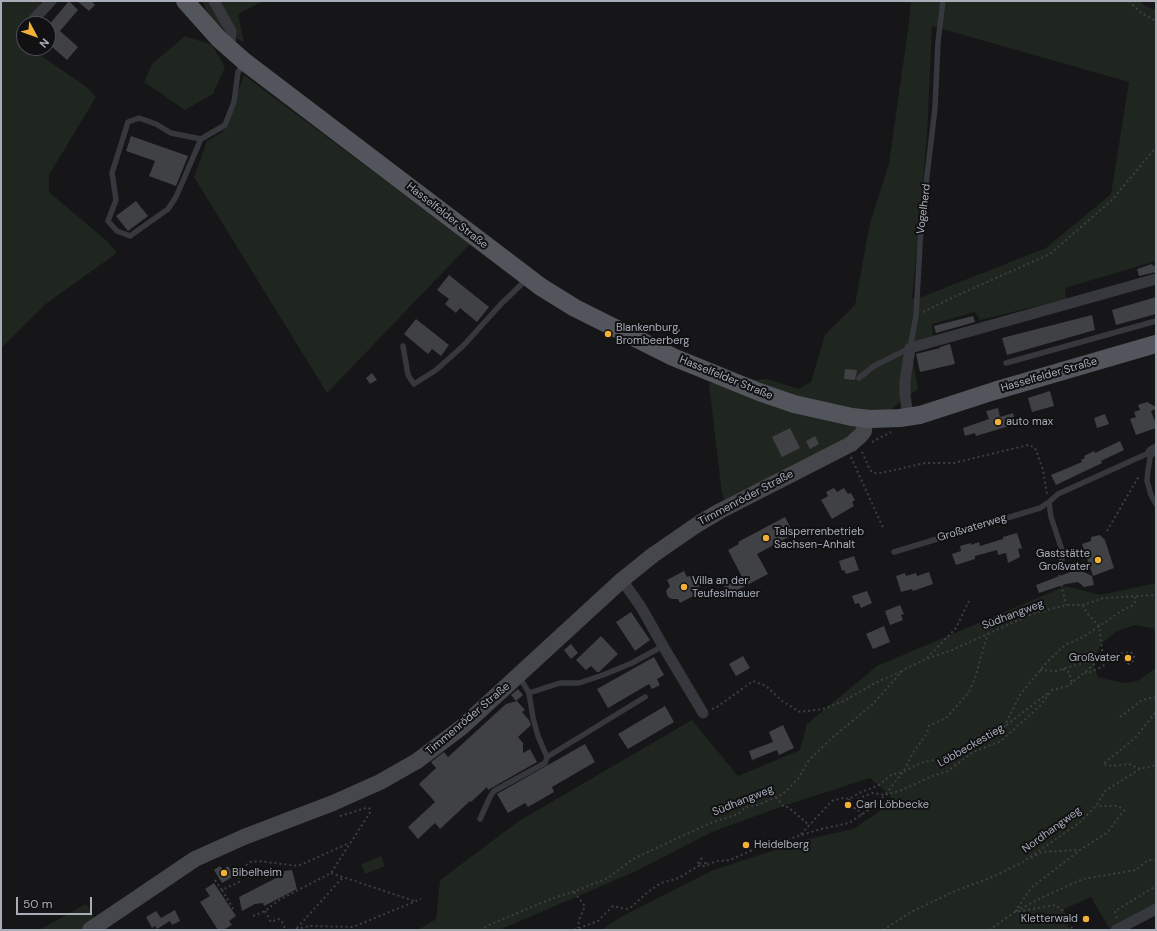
<!DOCTYPE html>
<html>
<head>
<meta charset="utf-8">
<style>
  body { margin:0 }
  #map { position:relative; width:1157px; height:931px; overflow:hidden; background:#161618; font-family:"DM Sans",sans-serif }
  canvas { display:block }
  .frame { position:absolute; inset:0; border:2px solid #a8adb8; pointer-events:none }
  .north { position:absolute; left:16px; top:16px; width:40px; height:40px; box-sizing:border-box; background:#111113; border:1px solid #4d4f55; border-radius:50%; rotate:131deg; font-size:11px; font-weight:700; line-height:16px; text-align:center; color:#a8adb8 }
  .north::after { content:''; display:block; margin:auto; width:14px; height:18px; background:#f2b134; clip-path:polygon(50% 0,100% 100%,50% 72%,0 100%) }
  .scale { position:absolute; left:16px; top:897px; width:76px; height:18px; box-sizing:border-box; border:2px solid #a8adb8; border-top:0; padding-left:5px; font-size:12px; line-height:14px; white-space:nowrap; color:#a8adb8; -webkit-text-stroke:3px #111113; paint-order:stroke }
</style>
</head>
<body>
<div id="map">
<canvas width="1157" height="931"></canvas>
<div class="frame"></div>
<div class="north">N</div>
<div class="scale">50 m</div>
</div>
<script>
const c = document.querySelector('canvas').getContext('2d');
c.lineJoin = 'round';
function fillPath(path, color) {
  c.fillStyle = color;
  c.fill(path, 'evenodd');
}
function shape(rows) {
  const path = new Path2D();
  for (const r of rows) {
    path.moveTo(r[0], r[1]);
    for (let i = 2; i < r.length; i += 2) path.lineTo(r[i], r[i + 1]);
  }
  return path;
}
function trace(path, color, width, dash) {
  c.strokeStyle = color;
  c.lineWidth = width;
  c.lineCap = dash ? 'butt' : 'round';
  c.setLineDash(dash || []);
  c.stroke(path);
}
function label(font, color, halo, rows, align = 'center') {
  c.font = font + ' "DM Sans",sans-serif';
  c.lineWidth = 4;
  c.setLineDash([]);
  c.textBaseline = 'middle';
  c.strokeStyle = halo;
  c.fillStyle = color;
  for (const [text, x, y, turn = 0] of rows) {
    c.save();
    c.translate(x, y);
    c.rotate((+turn || 0) * Math.PI / 180);
    c.textAlign = isNaN(turn) ? turn : align;
    if (halo) c.strokeText(text, 0, 0);
    c.fillText(text, 0, 0);
    c.restore();
  }
}
fillPath(shape([
  [1,1,41,1,35,24,24,24,24,48,30,48,88,88,96,97,49,175,49,192,108,242,117,253,47,303,1,348],
  [203,1,263,1,238,14,244,43,209,19],
  [911,1,1140,1,1145,6,1156,10,1156,261,1065,288,1066,299,980,320,975,312,932,324,933,336,916,341,912,355,918,389,884,414,834,446,724,500,721,487,709,383,767,379,798,389,811,382,825,335,855,305,870,223,889,164,908,30],
  [932,26,1129,82,1111,194,1046,248,919,298,912,299,927,136],
  [185,36,212,45,225,67,213,94,185,110,144,82,152,64],
  [244,75,470,244,327,393,194,177,207,141,223,132],
  [1156,583,1156,629,1135,625,1117,631,1100,645,1093,665,1098,677,1124,683,1137,681,1156,668,1156,904,1109,928,1091,897,1064,909,1066,921,1070,930,601,930,619,918,711,871,808,839,853,829,879,812,891,796,870,778,780,807,712,832,634,872,499,930,418,930,436,919,440,880,519,821,692,720,738,776,800,750,807,724,877,666,1066,586,1100,595],
  [381,856,385,866,365,874,361,864],
  [86,904,102,930,39,930]
]), '#1e261f');
fillPath(shape([
  [69,1,78,10,60,31,78,47,67,60,51,46,54,42,48,37,48,26],
  [77,1,91,1,95,5,89,11],
  [131,136,188,156,176,186,149,176,155,161,126,151],
  [136,201,148,216,128,231,116,216],
  [1152,264,1153,266,1156,265,1156,272,1139,276,1137,269],
  [449,275,489,307,477,322,460,308,456,313,445,304,449,299,437,290],
  [1156,297,1156,314,1116,325,1112,310],
  [1092,315,1095,330,1007,355,1002,338],
  [973,316,975,322,936,333,934,326],
  [416,319,449,345,441,356,432,349,428,354,404,334],
  [950,344,955,364,920,372,916,354,940,348,940,347],
  [845,369,857,370,855,380,844,379],
  [372,373,377,380,370,384,366,378],
  [1050,391,1054,406,1032,412,1028,398],
  [1147,402,1156,407,1156,409,1151,411,1156,424,1156,428,1136,435,1130,419,1136,417,1134,412,1140,410,1138,405],
  [998,408,1000,417,1013,413,1016,424,976,436,975,433,965,436,963,428,989,419,986,411],
  [1105,414,1109,424,1097,428,1094,418],
  [790,428,800,448,782,457,772,437],
  [815,436,819,444,810,449,806,441],
  [1120,441,1124,450,1101,461,1102,463,1056,485,1051,475,1082,462,1081,460,1085,458,1084,456,1094,451,1095,453],
  [834,488,837,492,844,488,848,494,851,493,855,500,852,502,854,506,832,519,821,500,828,496,826,492],
  [785,517,794,534,757,554,768,574,728,595,724,586,742,577,728,550,739,544,738,542],
  [1017,533,1022,548,1018,549,1020,557,1008,563,1006,553,998,555,997,550,975,556,975,559,956,565,952,554,961,551,960,546,971,543,971,545,979,542,980,546,1003,539,1003,537],
  [1100,535,1105,540,1114,568,1093,576,1082,544,1091,541,1091,537],
  [854,556,859,570,846,574,844,570,842,571,839,561],
  [1078,569,1092,576,1094,585,1084,587,1078,582,1066,584,1039,593,1036,585],
  [684,571,687,577,694,574,700,587,693,591,695,595,680,603,678,599,672,599,668,597,666,591,670,586,667,580],
  [929,572,933,584,913,591,912,589,901,592,896,576,905,573,906,576,916,573,917,576],
  [867,591,872,603,861,608,859,603,855,604,852,596],
  [900,605,904,614,901,615,903,620,890,625,885,611],
  [631,612,650,640,635,651,616,622],
  [884,626,890,642,873,649,866,634],
  [601,636,618,654,599,672,597,672,591,666,586,670,576,660],
  [571,644,578,653,571,659,564,650],
  [743,656,750,668,736,676,729,664],
  [654,657,664,675,657,679,660,685,652,689,649,684,608,708,597,689],
  [518,689,523,695,516,701,511,695],
  [517,701,525,710,522,712,529,720,531,725,518,737,523,743,523,753,530,749,537,762,488,790,487,787,471,802,470,801,440,829,435,823,418,839,408,827,435,802,419,784,436,768,431,762,444,752,448,757,506,704],
  [665,706,674,722,628,749,618,734],
  [783,725,794,748,779,755,777,750,752,760,749,751,773,742,769,732],
  [585,744,595,762,552,787,554,792,528,807,525,803,508,813,497,794],
  [220,866,223,870,228,866,234,876,222,883,214,870],
  [292,870,297,889,264,906,263,903,255,904,242,911,239,897,284,874,284,871],
  [214,883,236,916,229,921,232,925,223,930,218,930,200,902,210,896,205,889],
  [175,910,180,921,172,925,170,921,157,929,155,926,152,928,146,917,156,911,161,918]
]), '#404145');
trace(shape([
  [1129,1,1140,12,1156,21],
  [923,312,958,295,1050,254,1112,200,1156,147],
  [872,442,891,432],
  [862,452,870,470,874,473,881,473,925,463,954,463,1028,445,1034,447,1036,450,1043,470,1047,494],
  [851,457,884,530],
  [1107,531,1139,476],
  [1059,575,1066,605],
  [1083,605,1086,612,1099,626,1103,657],
  [1116,654,1131,652,1134,656,1134,658,1133,661,1129,664,1125,661,1128,658],
  [927,658,956,628,969,601],
  [1063,669,1069,672,1072,683],
  [1040,670,1056,671,1103,657,1108,658,1116,654,1102,667,1088,673,1085,673],
  [712,709,717,707,753,681,766,686,782,701,800,712,823,709,844,701,875,683,902,671],
  [1120,717,1142,700,1156,697],
  [1004,727,1020,695,1047,662,1065,645,1083,637,1123,610,1132,606,1136,601,1135,597],
  [1140,769,1129,764,1113,766,1103,764,1134,739,1156,712],
  [776,797,784,807,788,807,809,825],
  [849,799,852,807,858,810,862,815],
  [855,809,859,798,873,793,885,795,903,772,913,753,927,733,929,726,946,718,969,692,975,678,988,633],
  [801,834,832,801,843,798,849,799,859,793,879,785,891,775,903,772,920,763,957,755,975,739,991,731,1003,728,1048,693],
  [702,858,697,864,706,863,704,865],
  [1031,858,1042,852,1079,850],
  [331,873,414,901],
  [215,880,222,890,239,882,238,879,245,866,250,862,258,861,298,866,349,843],
  [222,890,234,910],
  [574,892,585,906,579,920,578,928],
  [265,911,271,922,278,919,281,920,286,930],
  [1016,911,1045,896,1083,879,1136,870,1148,860,1156,860],
  [1015,912,1031,888,1080,850,1108,832,1124,810,1118,806,1096,806],
  [253,916,265,911,279,900,331,873,371,811,369,808,366,808,340,816],
  [1117,918,1115,911,1156,886],
  [297,928,343,877],
  [291,930,310,926,353,927,421,899],
  [480,930,489,925,551,899,578,890,608,878,633,859,708,824,738,814,746,807,758,805,783,794,798,779,809,760,833,737,873,704,903,670,926,659,952,650,1032,614,1066,605,1083,605,1104,598,1156,595],
  [574,930,598,921,613,906,626,909,630,908,648,892,661,883,679,878,698,866,704,866,717,861,730,860,771,842,789,839,821,829,849,823,873,807,885,795,902,790,932,776,948,771,973,752,1001,741,1040,706,1052,690,1068,686,1103,657],
  [883,930,911,912,955,891,990,878,1023,862,1079,823,1096,806,1105,791,1140,769,1156,765],
  [989,930,1015,912,1055,905,1062,910,1073,930]
]), '#3d3f44', 2, [2, 3]);
trace(shape([
  [201,139,176,197,168,209,130,236,117,231,108,221,116,200,112,173,128,122,139,118,156,124,171,133,201,139,225,125,234,102,238,72,244,64],
  [403,346,408,375,414,384,436,370,463,346,501,304,526,280],
  [1006,363,1156,321],
  [859,378,874,366,910,348,916,316,921,226,935,108,938,42,943,1],
  [1151,452,1148,470,1147,481,1151,495,1156,504],
  [1049,502,1051,517,1063,553,1061,565,1056,568],
  [894,552,1040,508,1049,502,1058,494,1151,452],
  [517,677,523,683,529,693,533,718,538,736,547,757,645,697],
  [529,693,560,683,579,683,603,675,632,663,663,646],
  [480,819,490,797,494,791,545,763,547,757]
]), '#37383d', 5.5);
trace(shape([
  [214,1,231,31,230,48],
  [33,20,51,1],
  [908,417,905,395,905,381,910,348,1156,279],
  [1151,452,1156,449],
  [622,580,641,607,663,646,703,713],
  [1116,930,1156,909]
]), '#37383d', 11);
trace(shape([
  [90,930,195,859,244,837,333,803,380,782,417,761,462,727,622,580,653,555,698,524,720,511,851,444,861,435,864,431,865,419]
]), '#45474d', 16);
trace(shape([
  [185,1,219,39,245,62,541,287,575,308,673,357,759,392,794,404,852,417,870,419,900,418,920,415,994,391,1156,344]
]), '#53555c', 18);
for (const [x, y, r, color] of [
  [608,334,4,"#f2b134"],
  [998,422,4,"#f2b134"],
  [766,538,4,"#f2b134"],
  [1098,560,4,"#f2b134"],
  [684,587,4,"#f2b134"],
  [1128,658,4,"#f2b134"],
  [848,805,4,"#f2b134"],
  [746,845,4,"#f2b134"],
  [224,873,4,"#f2b134"],
  [1086,919,4,"#f2b134"]
]) {
  const dot = new Path2D();
  dot.arc(x, y, r, 0, 2 * Math.PI);
  c.fillStyle = color;
  c.fill(dot);
  trace(dot, '#111113', 1.5);
}
label('11px', '#a8adb8', '#111113', [
  ["Vogelherd",924,209,-83],
  ["Hasselfelder Straße",447,216,38],
  ["Hasselfelder Straße",1049,375,-16],
  ["Hasselfelder Straße",726,378,22],
  ["Timmenröder Straße",746,498,-28],
  ["Großvaterweg",972,528,-17],
  ["Südhangweg",1013,615,-21],
  ["Timmenröder Straße",468,719,-40],
  ["Löbbeckestieg",971,746,-30],
  ["Südhangweg",743,801,-22],
  ["Nordhangweg",1052,830,-36]
]);
label('11px', '#a8adb8', '#111113', [
  ["Blankenburg,",616,328],
  ["Brombeerberg",616,341],
  ["auto max",1006,422],
  ["Talsperrenbetrieb",774,532],
  ["Sachsen-Anhalt",774,545],
  ["Gaststätte",1090,554,"right"],
  ["Großvater",1090,567,"right"],
  ["Villa an der",692,581],
  ["Teufeslmauer",692,594],
  ["Großvater",1120,658,"right"],
  ["Carl Löbbecke",856,805],
  ["Heidelberg",754,845],
  ["Bibelheim",232,873],
  ["Kletterwald",1078,919,"right"]
], 'left');
</script>
</body>
</html>
